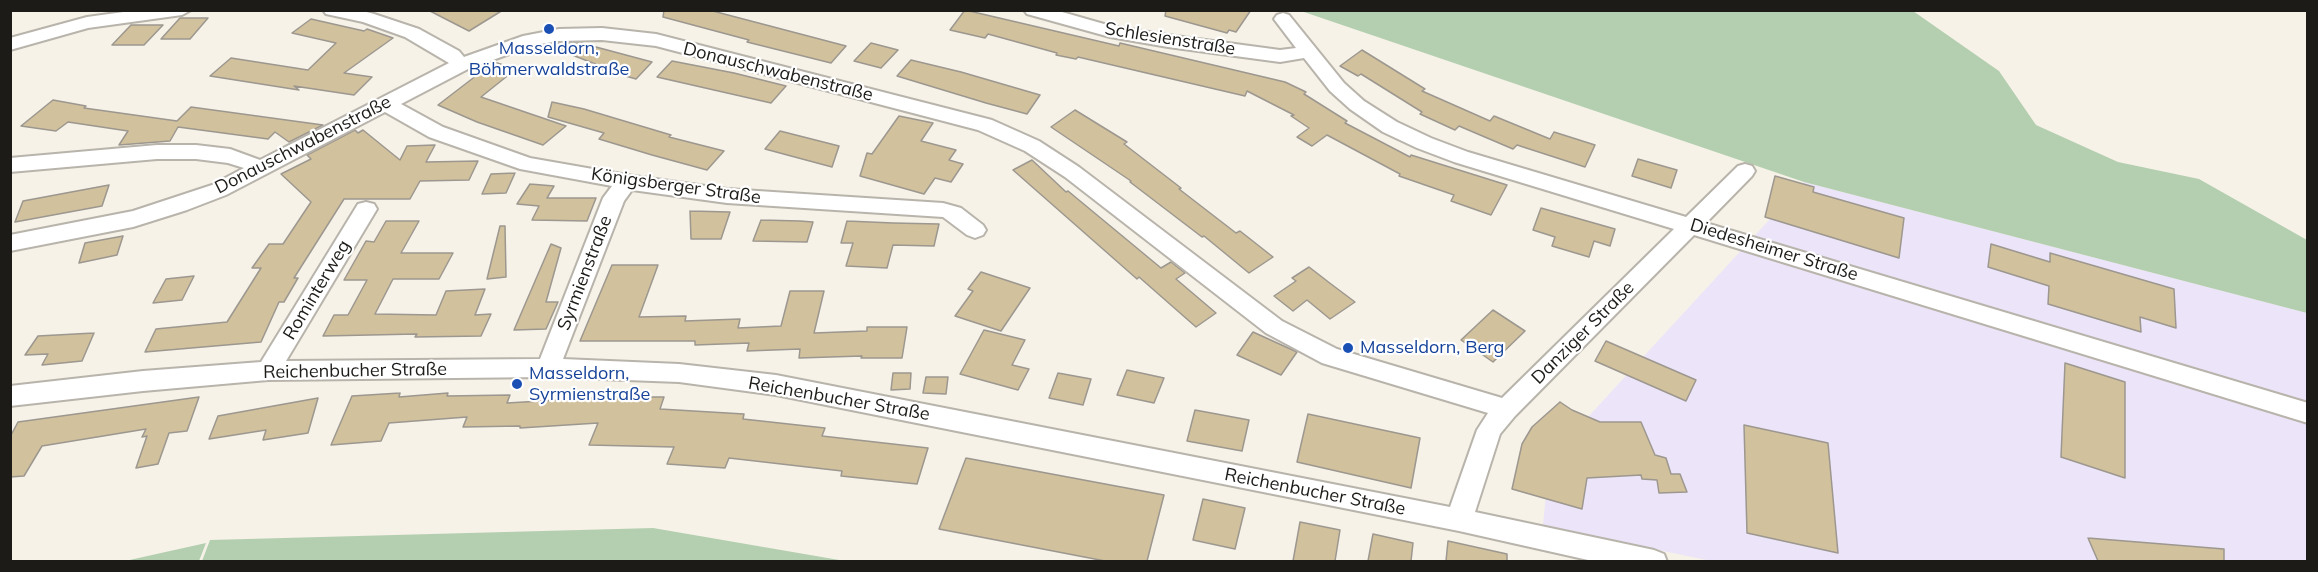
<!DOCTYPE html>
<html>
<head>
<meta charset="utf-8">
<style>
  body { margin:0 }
  #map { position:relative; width:2318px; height:572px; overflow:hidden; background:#f6f2e8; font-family:Mulish,sans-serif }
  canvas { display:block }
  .frame { position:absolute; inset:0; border:12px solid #1d1b18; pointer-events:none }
</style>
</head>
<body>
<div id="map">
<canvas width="2318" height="572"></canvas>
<div class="frame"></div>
</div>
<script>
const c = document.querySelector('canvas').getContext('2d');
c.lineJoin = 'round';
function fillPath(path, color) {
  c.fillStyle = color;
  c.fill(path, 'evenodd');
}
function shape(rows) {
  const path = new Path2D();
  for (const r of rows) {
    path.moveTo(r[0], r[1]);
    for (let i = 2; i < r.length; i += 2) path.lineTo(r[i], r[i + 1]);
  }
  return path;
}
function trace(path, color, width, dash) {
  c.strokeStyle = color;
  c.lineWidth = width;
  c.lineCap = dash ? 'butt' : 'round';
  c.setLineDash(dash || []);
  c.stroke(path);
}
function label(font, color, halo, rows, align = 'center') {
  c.font = font + ' Mulish,sans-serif';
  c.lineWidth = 4.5;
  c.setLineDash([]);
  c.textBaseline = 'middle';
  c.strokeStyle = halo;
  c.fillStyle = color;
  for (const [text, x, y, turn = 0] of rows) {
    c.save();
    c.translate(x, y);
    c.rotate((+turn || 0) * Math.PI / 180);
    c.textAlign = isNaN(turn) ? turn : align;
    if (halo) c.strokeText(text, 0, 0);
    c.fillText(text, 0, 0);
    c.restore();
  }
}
fillPath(shape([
  [1804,182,2307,313,2307,561,1716,562,1543,526,1547,483,1577,429]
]), '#ece4f9');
fillPath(shape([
  [1301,11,1913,11,1999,71,2036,125,2118,162,2199,179,2307,240,2307,313,1804,182],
  [653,528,845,561,202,561,210,540],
  [206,543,199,561,125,561]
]), '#b4cfb0');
const building = shape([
  [428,10,503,10,469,31,428,10],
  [664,10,709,10,846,46,831,63,747,42,749,40,663,17,664,10],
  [965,10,1119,46,1120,43,1285,82,1306,92,1304,94,1347,121,1345,123,1410,157,1411,155,1507,185,1491,215,1451,201,1454,195,1399,176,1400,174,1327,135,1312,146,1297,137,1309,128,1291,116,1294,115,1247,91,1245,96,1078,57,1076,59,1056,55,1057,53,988,34,985,38,950,30,965,10],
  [1166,10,1251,10,1236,32,1229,30,1227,33,1165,16,1166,10],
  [180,18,208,18,190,39,161,39,180,18],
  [311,19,364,31,367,29,393,38,344,73,372,77,354,95,294,86,299,90,210,76,231,58,308,70,336,43,292,33,311,19],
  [131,25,163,25,144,45,112,45,131,25],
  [581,43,652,62,636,79,601,69,603,67,549,46,559,43,581,43],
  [871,43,898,50,881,68,854,61,871,43],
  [1362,50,1425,89,1422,91,1490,121,1494,116,1550,139,1554,132,1595,145,1585,167,1517,145,1513,149,1459,126,1455,130,1420,114,1422,112,1361,74,1358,76,1340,66,1362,50],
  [911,60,961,72,1040,95,1027,114,986,103,897,76,911,60],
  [672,61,734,73,786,86,771,103,657,77,672,61],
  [494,62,516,69,481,97,566,126,543,145,477,122,438,105,494,62],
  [53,100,86,106,84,108,177,121,191,107,323,125,289,142,275,132,268,139,178,127,170,141,119,145,128,131,68,122,56,131,21,126,53,100],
  [552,102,584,109,671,135,669,137,724,151,707,170,652,155,599,139,604,133,548,117,552,102],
  [1075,110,1127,142,1124,144,1181,188,1179,189,1236,233,1240,231,1273,257,1249,273,1204,236,1202,237,1130,182,1131,181,1051,127,1075,110],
  [899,116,933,123,921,141,956,150,949,160,963,164,951,182,935,178,924,194,860,176,867,153,872,154,899,116],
  [355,130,358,133,363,130,400,160,407,146,435,145,426,162,478,161,469,180,420,181,410,199,344,199,294,278,298,278,284,302,279,302,261,342,145,352,156,329,227,322,261,268,252,268,269,244,283,244,311,202,281,174,311,159,307,155,355,130],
  [780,131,839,146,832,167,765,149,780,131],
  [1638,159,1677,170,1671,188,1632,176,1638,159],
  [1032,160,1066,192,1068,191,1161,268,1171,262,1185,273,1176,279,1216,313,1196,327,1139,277,1137,279,1013,170,1032,160],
  [515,173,506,193,482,194,491,174,515,173],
  [1775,176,1814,187,1813,192,1904,218,1899,258,1765,217,1775,176],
  [530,184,554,186,547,198,596,198,587,221,532,220,539,206,517,204,530,184],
  [109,185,102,206,15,222,23,201,109,185],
  [1541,208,1615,229,1610,246,1594,241,1589,257,1552,246,1555,237,1533,230,1541,208],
  [690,211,730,212,721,239,691,239,690,211],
  [761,220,800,221,813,222,807,242,753,241,761,220],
  [386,221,419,221,401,253,453,253,439,279,393,279,375,314,436,315,446,291,485,289,475,315,491,314,481,336,415,337,417,334,323,336,334,315,348,315,367,280,344,280,366,241,374,242,386,221],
  [847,221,893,223,939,224,934,246,893,245,887,268,846,266,853,243,841,243,847,221],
  [500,226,505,226,506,277,487,279,500,226],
  [123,236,117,255,79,263,85,243,123,236],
  [551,244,561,248,546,302,558,302,546,329,514,330,551,244],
  [1991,244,2050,262,2050,253,2174,289,2176,328,2140,317,2141,332,2048,304,2049,286,1988,267,1991,244],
  [612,265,658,265,639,317,686,316,685,321,740,319,738,328,781,326,790,291,824,291,814,333,867,331,867,327,907,327,902,358,861,358,862,356,799,358,800,349,747,351,749,343,695,345,695,341,580,341,612,265],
  [1309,267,1331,284,1355,302,1330,319,1307,300,1293,311,1274,296,1296,281,1292,278,1309,267],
  [981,272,1030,288,1001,331,955,316,973,291,968,289,981,272],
  [194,276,182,300,153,303,166,279,194,276],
  [1493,310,1525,331,1493,362,1461,340,1493,310],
  [984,330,1025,340,1012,365,1029,369,1018,390,960,374,984,330],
  [1253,332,1297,352,1281,375,1237,355,1253,332],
  [94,333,82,361,42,365,48,354,25,355,38,336,94,333],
  [1606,341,1696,380,1686,401,1595,361,1606,341],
  [2065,363,2125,382,2125,478,2061,457,2065,363],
  [1127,370,1164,378,1154,403,1117,395,1127,370],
  [893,373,911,373,910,389,891,390,893,373],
  [1058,373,1091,379,1083,405,1049,398,1058,373],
  [926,377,948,377,946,394,923,393,926,377],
  [400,393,399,397,448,393,447,396,510,395,507,403,608,397,664,397,660,409,744,414,743,419,825,428,822,436,928,448,917,484,841,476,842,471,729,458,725,468,667,464,674,447,589,445,598,423,520,428,520,426,463,427,467,417,389,423,381,441,331,445,352,396,400,393],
  [199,397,187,431,169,433,158,464,136,468,147,436,142,437,146,429,42,446,24,476,10,477,10,437,18,422,199,397],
  [318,398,308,433,263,440,266,430,209,439,218,416,318,398],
  [1560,402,1572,410,1600,422,1641,422,1655,455,1666,458,1671,474,1680,474,1687,492,1659,493,1657,480,1642,479,1641,475,1587,478,1582,509,1512,489,1522,444,1532,427,1560,402],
  [1195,410,1249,420,1242,451,1187,441,1195,410],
  [1308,414,1420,438,1411,488,1297,462,1308,414],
  [1744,425,1828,443,1838,553,1747,533,1744,425],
  [966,458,1164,495,1147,561,1105,561,939,529,966,458],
  [1203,499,1245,508,1235,549,1193,540,1203,499],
  [1300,522,1340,530,1335,561,1293,561,1300,522],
  [1373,534,1413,543,1411,561,1368,561,1373,534],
  [2088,538,2224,549,2224,561,2098,561,2088,538],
  [1448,541,1507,554,1507,561,1446,561,1448,541]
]);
fillPath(building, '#d2c19d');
trace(building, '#9c978f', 1.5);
const minor = shape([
  [138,10,191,10,182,15,88,28,10,50,10,38,87,17,138,10],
  [323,10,359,10,374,14,419,29,459,51,464,57,523,36,559,29,602,28,656,34,992,120,1039,141,1079,167,1282,321,1337,349,1502,398,1674,229,1454,162,1417,148,1383,132,1350,109,1330,91,1304,58,1280,62,1168,47,1110,37,1027,14,1024,10,1055,10,1111,26,1168,35,1280,50,1296,48,1274,19,1277,15,1283,13,1289,15,1344,83,1364,101,1397,122,1431,138,1468,152,1686,217,1738,166,1745,164,1752,166,1755,171,1752,176,1706,223,2308,403,2308,423,1694,235,1515,416,1500,434,1475,512,1654,550,1664,554,1667,562,1597,562,1459,531,776,395,679,382,548,377,268,380,143,391,10,406,10,386,143,371,261,362,358,204,366,202,374,204,377,209,286,361,540,359,603,198,612,186,520,169,429,137,385,112,226,195,187,210,133,227,10,251,10,235,133,211,212,185,244,168,228,163,196,159,157,159,10,172,10,158,157,145,196,145,230,149,260,160,449,63,405,37,363,22,326,14,323,10],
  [602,40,656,46,978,130,1025,151,1065,177,1266,333,1322,363,1488,413,1477,430,1450,507,776,375,679,364,563,359,624,201,632,190,727,203,943,217,967,235,975,238,983,235,986,230,983,225,961,208,943,203,727,189,627,175,530,158,443,127,401,104,468,69,534,45,559,41,602,40]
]);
trace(minor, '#b8b4ab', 4);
fillPath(minor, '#fff');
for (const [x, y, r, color] of [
  [549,29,6,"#1a4fb4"],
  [1348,348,6,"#1a4fb4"],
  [517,384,6,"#1a4fb4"]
]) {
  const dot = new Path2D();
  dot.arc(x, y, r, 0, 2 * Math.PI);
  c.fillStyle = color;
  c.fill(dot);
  trace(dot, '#fff', 2);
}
label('18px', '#1d1b18', '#fff', [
  ["Schlesienstraße",1170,39,9],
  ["Donauschwabenstraße",778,72,14],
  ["Donauschwabenstraße",303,145,-27],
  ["Königsberger Straße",676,186,8],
  ["Diedesheimer Straße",1774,250,17],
  ["Syrmienstraße",585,273,-69],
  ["Rominterweg",317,290,-59],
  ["Danziger Straße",1583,333,-45],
  ["Reichenbucher Straße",355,371,-1],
  ["Reichenbucher Straße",839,399,10],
  ["Reichenbucher Straße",1315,492,11]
]);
label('18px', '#164399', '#fff', [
  ["Masseldorn,",549,49,"center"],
  ["Böhmerwaldstraße",549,70,"center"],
  ["Masseldorn, Berg",1360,348],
  ["Masseldorn,",529,374],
  ["Syrmienstraße",529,395]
], 'left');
</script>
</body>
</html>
